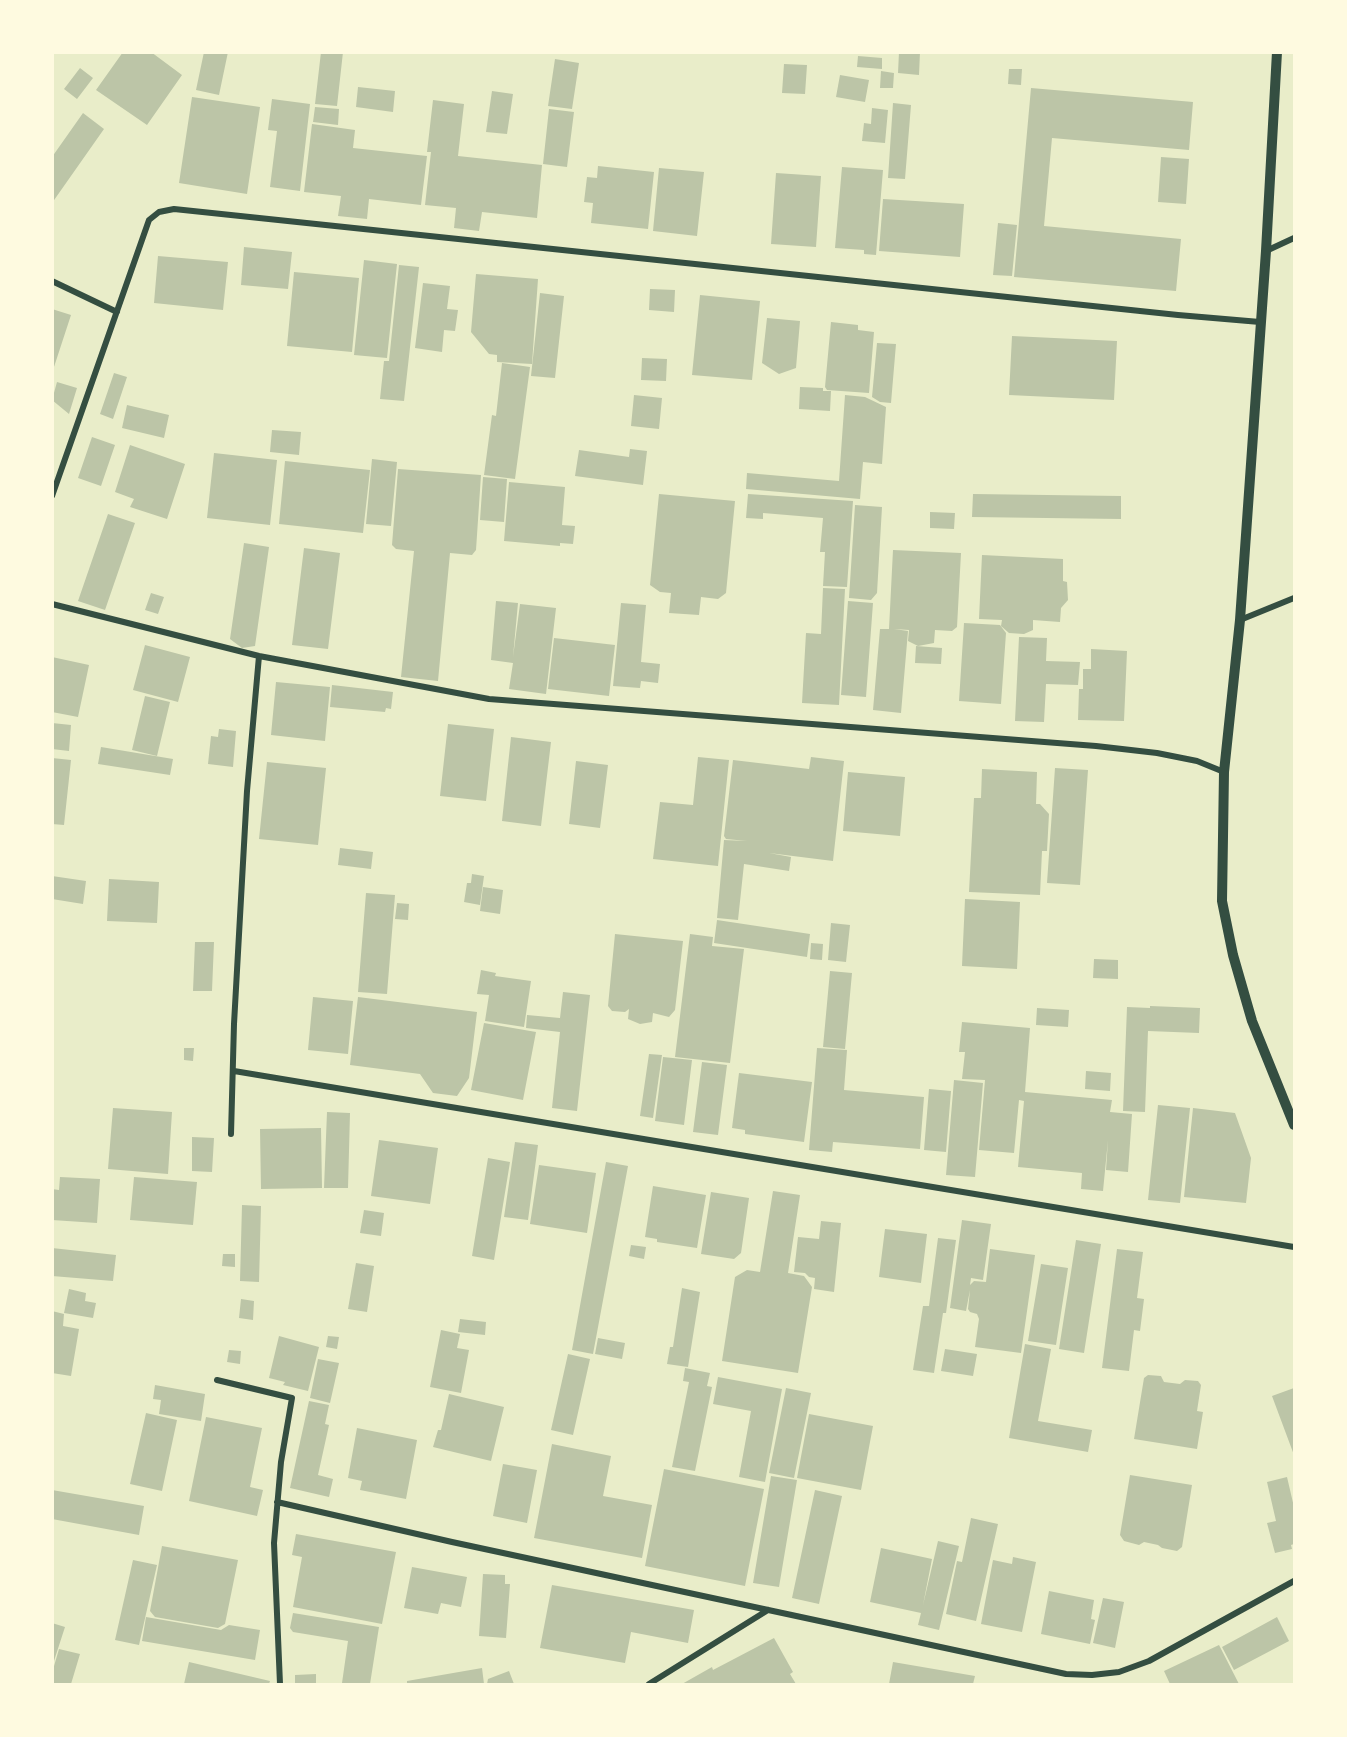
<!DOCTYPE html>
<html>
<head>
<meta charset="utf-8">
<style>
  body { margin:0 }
  #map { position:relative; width:1347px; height:1737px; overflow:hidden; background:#e9edc9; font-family:Mulish,sans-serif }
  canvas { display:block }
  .frame { position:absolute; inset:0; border:54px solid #fefae0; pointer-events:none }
</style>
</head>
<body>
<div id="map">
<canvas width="1347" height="1737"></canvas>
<div class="frame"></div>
</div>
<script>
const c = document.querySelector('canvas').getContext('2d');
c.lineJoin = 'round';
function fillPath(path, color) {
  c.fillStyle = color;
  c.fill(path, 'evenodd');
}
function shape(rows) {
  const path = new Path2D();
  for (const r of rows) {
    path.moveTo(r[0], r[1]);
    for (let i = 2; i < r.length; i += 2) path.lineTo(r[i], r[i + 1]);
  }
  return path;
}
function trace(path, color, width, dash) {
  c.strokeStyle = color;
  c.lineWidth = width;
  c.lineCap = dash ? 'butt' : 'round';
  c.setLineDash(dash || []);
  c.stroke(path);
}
fillPath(shape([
  [123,52,151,52,182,75,147,125,96,90],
  [204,52,228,52,219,95,196,90],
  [321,52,343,52,337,106,315,104],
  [899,52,920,52,919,75,898,73],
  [858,56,882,58,882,69,857,67],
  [555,59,579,63,572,109,548,106],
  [784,64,807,65,805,94,782,93],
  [80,68,93,78,77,99,64,89],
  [1009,69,1022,69,1021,85,1008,84],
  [881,71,894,73,893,88,880,88],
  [840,75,869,80,865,102,836,97],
  [358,87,395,91,393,112,356,107],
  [1031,88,1193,102,1189,150,1052,138,1044,226,1181,239,1176,291,1014,277],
  [492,91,513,94,507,134,486,132],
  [192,97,260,107,247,194,179,183],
  [272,99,310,104,300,191,270,187,277,131,268,130],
  [433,100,464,104,458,156,542,165,537,218,482,212,479,231,454,228,456,208,425,205,431,152,427,152],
  [893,103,911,105,905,179,888,178],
  [315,107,339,109,338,125,313,122],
  [872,108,888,110,885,143,862,141,864,123,871,124],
  [549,109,574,112,567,167,543,164],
  [83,113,104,129,52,203,52,157],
  [312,124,355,130,353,148,427,156,421,205,369,199,367,219,338,216,341,196,304,192],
  [1161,157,1189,159,1186,204,1158,202],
  [598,166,654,172,648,229,591,223,593,203,584,202,587,177,597,178],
  [842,167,883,170,876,255,864,254,864,250,835,248],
  [659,168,704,172,697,236,653,231],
  [776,173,821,176,816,247,771,244],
  [883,199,964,204,960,257,879,251],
  [998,223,1017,225,1012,276,993,275],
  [244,247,292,252,288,289,241,285],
  [158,256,228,262,223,310,154,303],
  [364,260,397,264,387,358,354,355],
  [399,265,419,267,404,401,380,399,384,361,389,361],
  [294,272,359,278,352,352,287,346],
  [476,274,538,279,532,364,497,362,497,355,489,354,471,332],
  [423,283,450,286,447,309,458,310,455,331,444,330,442,352,415,348],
  [650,289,675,290,674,312,649,310],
  [540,293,564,296,555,378,531,376],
  [700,295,760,301,752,380,692,375],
  [52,309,71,315,53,370,52,370],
  [767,318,800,321,796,368,779,374,762,363],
  [831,322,858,325,858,330,874,332,869,393,827,390,825,387],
  [1012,336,1117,341,1114,400,1009,395],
  [877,343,896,344,891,403,880,402,872,397],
  [642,358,667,359,666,381,641,380],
  [502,363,530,367,515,479,484,475,492,415,496,416],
  [114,373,127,377,113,419,100,414],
  [57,382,77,388,69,414,52,400],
  [800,387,823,388,823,391,831,391,830,411,799,409],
  [634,395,662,398,659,429,631,426],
  [845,395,865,397,886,407,882,464,863,462,860,499,746,489,747,473,839,481],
  [127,405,169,415,164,438,122,428],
  [272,430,301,432,299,455,270,452],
  [92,437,115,445,101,486,78,478],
  [130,445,185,464,167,519,130,507,134,499,115,492],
  [630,449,647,451,643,485,575,476,579,450,629,457],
  [214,453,277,460,270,525,207,518],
  [372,459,397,462,391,526,366,524],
  [285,461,370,470,363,533,279,524],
  [398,469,481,475,476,550,472,555,450,553,438,681,401,677,414,551,396,549,392,545],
  [483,477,507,479,504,522,480,520],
  [509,482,565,487,562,525,575,526,573,544,560,543,560,546,504,541],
  [659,494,735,501,726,593,718,599,701,597,699,615,669,613,671,593,660,592,650,585],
  [748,494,853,501,847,587,823,586,825,552,820,552,823,518,763,513,763,519,746,518],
  [973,494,1121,496,1121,519,972,517],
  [855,505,882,507,877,593,871,600,849,598],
  [930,512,955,513,954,529,930,528],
  [108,514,135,523,105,610,78,601],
  [244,543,269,547,255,646,242,648,230,639],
  [304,548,340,553,328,649,292,645],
  [893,550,961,553,957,627,952,631,935,630,934,643,918,646,908,641,909,630,894,629,908,631,901,713,873,710,880,629,889,629],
  [982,555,1063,559,1063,581,1067,582,1068,600,1061,608,1060,622,1033,620,1033,630,1024,634,1009,633,1001,626,1002,620,979,619],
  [823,588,845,589,839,705,802,703,806,633,821,634],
  [151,593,164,597,158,614,145,610],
  [496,601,518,603,513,657,520,604,556,608,546,694,509,689,513,663,491,660],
  [848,601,873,603,866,697,841,695],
  [621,603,646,605,641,662,660,664,658,683,641,681,640,688,613,686],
  [964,623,1000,625,1006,633,1001,704,959,701],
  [1019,637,1047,638,1046,661,1080,662,1078,685,1046,684,1044,722,1015,721],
  [554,638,615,645,609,696,548,689],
  [145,645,190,657,178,702,133,690],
  [916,646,942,648,941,664,915,663],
  [1091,649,1127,651,1124,721,1078,720,1079,689,1083,689,1083,669,1091,669],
  [52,657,89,665,78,717,52,712],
  [276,682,330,687,325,741,271,735],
  [332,685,393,692,391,709,386,708,385,712,330,707],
  [145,696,170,702,157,756,132,750],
  [52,723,71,725,69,751,52,749],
  [448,724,494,729,486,801,440,796],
  [219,729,236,731,233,767,208,764,211,736,218,737],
  [511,737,551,742,541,826,502,821],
  [101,747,173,759,170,775,98,764],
  [698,757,729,760,718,866,653,859,660,802,693,805],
  [811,757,844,761,833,861,769,853,791,857,789,871,744,864,738,920,717,918,724,840,747,841,726,839,724,836,733,760,809,769],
  [52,758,71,760,64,825,52,824],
  [576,761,608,765,600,828,569,824],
  [267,762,326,768,318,845,259,839],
  [1055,768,1088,770,1080,885,1047,883],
  [982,769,1037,772,1036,804,1040,804,1049,814,1047,851,1042,851,1040,895,969,892,974,798,981,798],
  [848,772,905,777,900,836,843,831],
  [340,848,373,852,371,869,338,865],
  [472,874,484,876,480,905,464,902,467,883,471,883],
  [52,876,86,881,83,904,52,899],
  [109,879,159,882,157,923,107,921],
  [483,887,503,890,500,914,480,911],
  [366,893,395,895,387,994,358,992],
  [965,899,1020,902,1017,969,962,966],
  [397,903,409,904,408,920,395,919],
  [717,920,810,934,807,957,714,943],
  [831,923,850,925,846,962,828,960],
  [615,934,683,941,675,1010,669,1017,653,1013,652,1022,640,1024,628,1019,629,1009,625,1012,612,1011,608,1006],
  [690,934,713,937,712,946,744,949,730,1063,675,1057],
  [195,942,214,942,212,991,193,991],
  [811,943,823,944,822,960,810,959],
  [1094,959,1118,960,1118,979,1093,978],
  [481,970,496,973,495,976,531,981,524,1027,485,1021,489,995,477,994],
  [830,971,852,973,845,1049,823,1047],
  [563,992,590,995,577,1111,552,1108,560,1032,526,1028,527,1015,560,1018],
  [313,997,353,1001,348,1054,308,1050],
  [358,997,477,1012,469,1078,457,1096,433,1093,420,1074,350,1065],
  [1150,1006,1200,1008,1199,1033,1148,1031,1145,1112,1123,1111,1127,1007,1150,1008],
  [1037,1008,1069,1010,1068,1027,1036,1025],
  [962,1022,1030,1028,1025,1092,1112,1100,1110,1112,1132,1114,1128,1172,1106,1170,1108,1140,1103,1191,1081,1189,1082,1173,1018,1167,1024,1101,1019,1100,1014,1153,979,1150,985,1080,962,1079,965,1052,959,1052],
  [484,1023,536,1032,523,1100,471,1090],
  [184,1048,194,1048,193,1061,184,1060],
  [817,1048,847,1050,844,1090,924,1097,920,1149,833,1142,832,1152,809,1150],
  [649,1054,662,1055,653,1118,640,1116],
  [663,1057,692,1060,684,1125,655,1121],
  [702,1062,727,1065,718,1135,693,1132],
  [1086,1071,1111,1073,1110,1091,1085,1089],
  [739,1073,812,1082,804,1142,745,1134,745,1130,732,1128],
  [954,1080,983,1083,975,1177,946,1175],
  [929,1089,951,1091,946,1152,924,1150],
  [1158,1105,1190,1108,1180,1203,1148,1200],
  [113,1108,172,1112,168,1174,108,1169],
  [1193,1108,1235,1113,1251,1158,1246,1203,1184,1197],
  [327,1112,350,1113,348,1188,324,1188],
  [321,1128,322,1188,261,1189,260,1129],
  [192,1137,214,1138,212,1172,192,1171],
  [379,1140,438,1148,430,1204,371,1196],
  [515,1142,538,1145,528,1220,504,1217],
  [488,1158,510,1162,494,1260,472,1256],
  [606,1162,628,1166,593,1354,572,1350],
  [539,1165,596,1173,587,1233,530,1224],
  [60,1177,100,1179,97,1223,52,1220,52,1189,59,1190],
  [134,1177,197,1182,193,1225,130,1220],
  [653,1186,706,1195,697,1248,657,1242,657,1239,645,1237],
  [773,1191,800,1195,788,1273,804,1276,812,1287,798,1373,722,1361,735,1277,747,1270,760,1272],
  [711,1192,749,1198,741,1253,734,1259,701,1254],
  [242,1205,261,1206,259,1282,240,1281],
  [364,1210,384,1213,381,1236,360,1233],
  [962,1220,991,1224,983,1280,971,1278,970,1285,974,1281,986,1282,990,1249,1035,1255,1021,1353,975,1347,979,1319,977,1314,970,1312,968,1309,970,1290,966,1311,950,1308],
  [821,1221,841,1223,834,1292,814,1289,815,1278,809,1277,805,1273,794,1272,798,1237,819,1239],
  [885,1229,927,1234,921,1283,879,1277],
  [938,1238,956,1240,946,1313,943,1313,934,1373,913,1370,923,1306,929,1306],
  [1076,1240,1101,1244,1084,1353,1059,1349],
  [631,1245,646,1247,644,1259,629,1256],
  [52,1248,116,1255,113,1281,52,1276],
  [1117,1249,1143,1252,1137,1298,1144,1299,1140,1331,1134,1330,1129,1371,1102,1368],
  [223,1254,235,1254,235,1267,222,1266],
  [356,1263,374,1266,367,1312,348,1309],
  [1041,1264,1068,1268,1056,1345,1028,1341],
  [682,1288,700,1292,688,1367,667,1364,670,1347,673,1347],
  [69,1289,86,1293,85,1301,96,1303,93,1318,64,1313],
  [241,1299,254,1301,253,1320,239,1318],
  [52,1311,64,1314,63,1326,79,1329,71,1376,52,1373],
  [460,1319,486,1322,485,1335,458,1332],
  [441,1330,460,1334,457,1348,469,1350,461,1393,430,1387],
  [279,1336,319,1347,308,1391,283,1385,285,1382,269,1378],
  [328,1336,339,1337,337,1349,326,1347],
  [598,1338,625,1343,622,1359,595,1354],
  [1025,1344,1051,1349,1038,1421,1092,1430,1088,1452,1009,1438],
  [945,1349,977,1354,973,1376,941,1371],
  [229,1350,241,1351,240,1364,227,1362],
  [568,1354,590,1359,573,1435,551,1430],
  [318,1359,339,1363,330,1403,310,1398],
  [685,1368,710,1373,707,1386,712,1387,695,1471,672,1467,689,1382,683,1381],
  [1148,1375,1161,1376,1164,1382,1180,1384,1185,1380,1198,1381,1201,1385,1197,1411,1203,1412,1197,1449,1134,1439,1144,1378],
  [718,1377,782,1389,765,1482,739,1477,751,1411,713,1404],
  [155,1385,205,1394,201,1421,159,1414,161,1400,153,1399],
  [786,1388,811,1393,794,1478,769,1473],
  [1294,1388,1294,1455,1272,1396],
  [449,1394,504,1407,491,1461,433,1447,438,1430,441,1430],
  [309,1401,329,1405,325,1424,329,1425,318,1475,333,1479,329,1497,290,1488],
  [146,1413,177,1420,162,1491,130,1484],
  [809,1414,873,1426,861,1490,797,1478],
  [206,1417,262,1428,250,1487,263,1490,257,1516,189,1501],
  [357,1428,417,1440,406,1499,360,1490,362,1481,348,1478],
  [552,1444,611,1456,603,1496,652,1505,642,1558,534,1538],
  [503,1464,537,1470,527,1523,493,1516],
  [664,1469,764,1489,745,1586,645,1566],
  [1130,1475,1192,1485,1182,1547,1177,1551,1162,1548,1158,1545,1144,1542,1139,1545,1124,1541,1120,1535],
  [771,1476,797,1480,779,1587,753,1583],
  [1287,1477,1294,1507,1294,1544,1291,1545,1292,1549,1275,1553,1267,1523,1276,1521,1267,1482],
  [52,1490,144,1506,139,1535,52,1519],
  [815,1490,842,1496,819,1604,792,1598],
  [971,1518,998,1524,976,1621,946,1614,957,1561,962,1562],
  [296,1534,396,1552,382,1624,293,1607,302,1557,292,1555],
  [938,1541,959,1546,939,1630,918,1625,921,1613,870,1602,881,1548,932,1559,923,1605],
  [162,1546,238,1560,225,1624,218,1628,155,1617,150,1611],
  [1013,1557,1036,1562,1022,1632,981,1624,993,1560,1012,1564],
  [133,1560,157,1565,139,1645,115,1640],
  [412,1567,467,1577,461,1607,441,1603,438,1614,404,1608],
  [483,1574,505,1575,505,1584,510,1584,506,1638,479,1636],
  [552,1585,694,1610,688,1643,631,1632,625,1663,540,1648],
  [1049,1591,1094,1600,1091,1619,1095,1620,1090,1644,1041,1634],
  [1103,1598,1124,1602,1115,1648,1093,1643],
  [293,1613,379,1627,370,1684,342,1683,348,1641,293,1632,290,1628],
  [146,1617,221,1630,229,1625,260,1630,255,1660,142,1641],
  [1277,1617,1289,1641,1234,1670,1222,1647],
  [52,1623,65,1627,53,1664,52,1664],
  [774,1638,793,1672,790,1674,796,1684,682,1684,712,1667,713,1670],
  [1219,1645,1239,1684,1170,1684,1164,1671],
  [59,1649,80,1654,71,1684,52,1684,52,1673],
  [189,1662,270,1681,269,1684,184,1684],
  [893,1662,975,1676,973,1684,889,1684],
  [482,1668,484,1684,407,1684,407,1681],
  [509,1671,514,1684,487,1684,488,1679],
  [316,1674,316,1684,295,1684,295,1675]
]), '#bcc5a7');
trace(shape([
  [1266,251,1294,238],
  [52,281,117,312],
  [52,496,149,220,159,212,174,209,1178,315,1260,322],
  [52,604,259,656,489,699,1096,746,1157,753,1197,761,1224,772],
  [1240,620,1294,598],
  [234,1071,1294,1247],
  [231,1134,234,1024,247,791,259,656],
  [217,1380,292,1398,281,1462,274,1543,280,1684],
  [277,1502,452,1542,1066,1674,1092,1675,1119,1672,1149,1661,1294,1581],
  [649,1684,768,1610]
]), '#344e41', 6);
trace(shape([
  [1277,52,1266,251,1240,620,1224,772,1222,901,1233,955,1252,1021,1294,1125]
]), '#344e41', 10);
</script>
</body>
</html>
